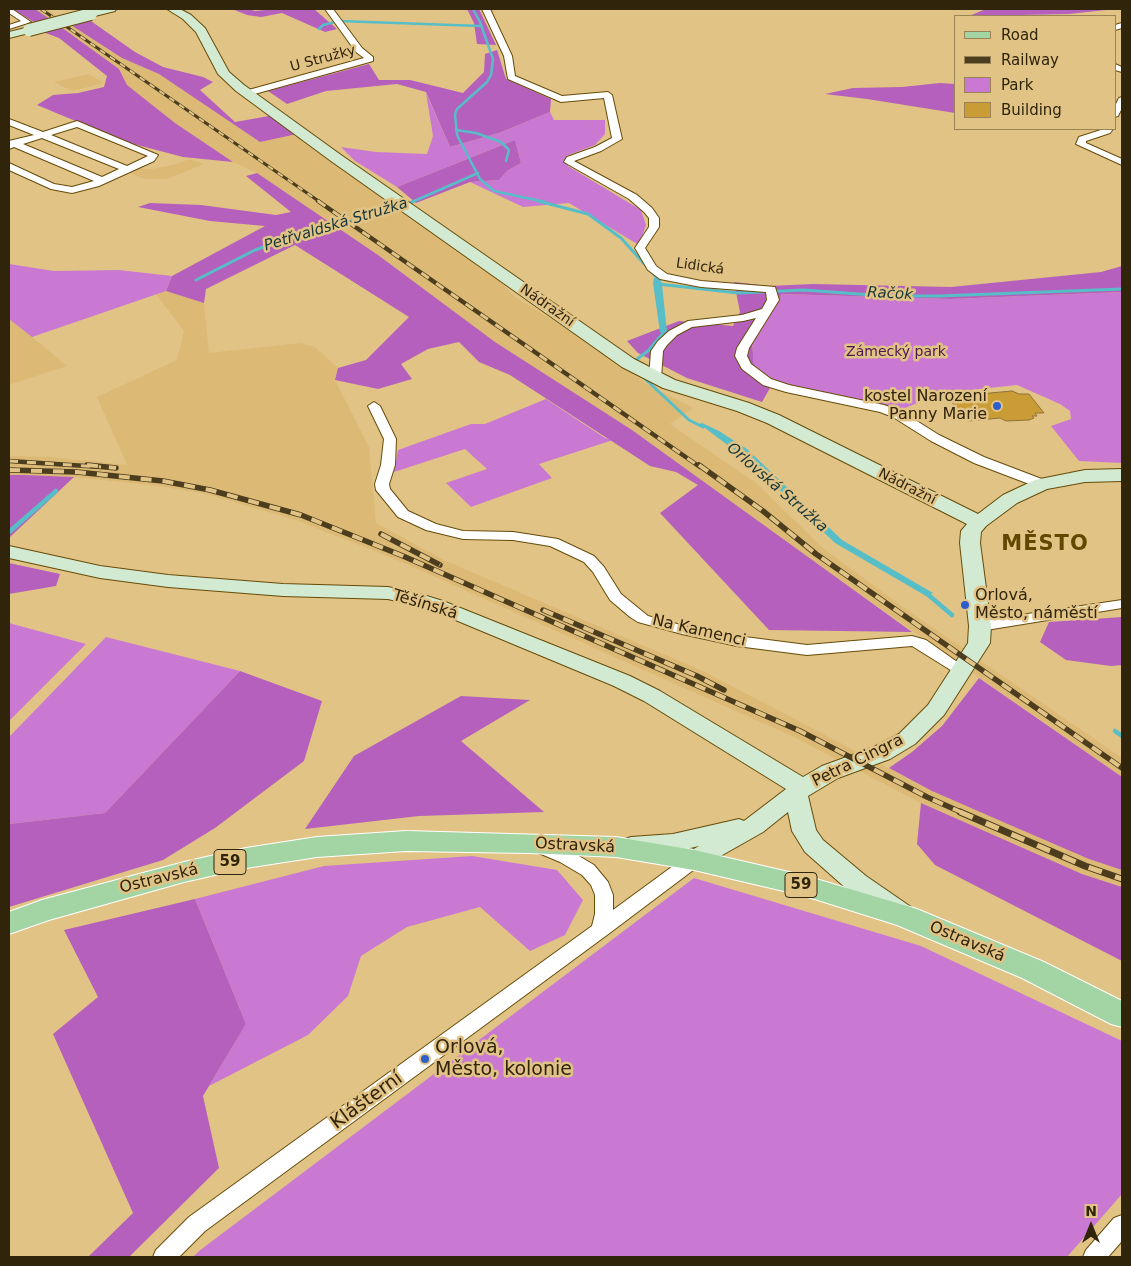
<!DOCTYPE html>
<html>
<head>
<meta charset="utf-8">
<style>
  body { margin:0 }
  #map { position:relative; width:1131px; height:1266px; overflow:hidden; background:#e1c386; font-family:"DejaVu Sans",sans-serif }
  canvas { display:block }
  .frame { position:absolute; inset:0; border:10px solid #30240b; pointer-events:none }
  .legend { position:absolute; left:954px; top:15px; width:162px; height:115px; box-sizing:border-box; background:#e1c386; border:1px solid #9a8355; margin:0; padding:6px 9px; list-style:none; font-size:15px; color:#30240b }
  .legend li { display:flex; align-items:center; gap:10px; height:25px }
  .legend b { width:25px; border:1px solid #9a8355 }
  .north { position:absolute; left:1066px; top:1201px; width:50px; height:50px; -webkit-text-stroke:4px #e1c386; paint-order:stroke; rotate:0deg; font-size:14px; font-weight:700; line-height:20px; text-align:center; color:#30240b }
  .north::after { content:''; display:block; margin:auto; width:18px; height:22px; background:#30240b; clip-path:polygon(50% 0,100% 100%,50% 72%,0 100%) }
</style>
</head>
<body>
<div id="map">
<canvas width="1131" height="1266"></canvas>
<div class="frame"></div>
<ul class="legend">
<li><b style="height:6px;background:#a3d4a3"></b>Road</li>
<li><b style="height:6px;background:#4b3d1e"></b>Railway</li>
<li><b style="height:14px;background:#ca79d2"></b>Park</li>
<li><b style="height:14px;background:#ca9c35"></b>Building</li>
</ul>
<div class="north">N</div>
</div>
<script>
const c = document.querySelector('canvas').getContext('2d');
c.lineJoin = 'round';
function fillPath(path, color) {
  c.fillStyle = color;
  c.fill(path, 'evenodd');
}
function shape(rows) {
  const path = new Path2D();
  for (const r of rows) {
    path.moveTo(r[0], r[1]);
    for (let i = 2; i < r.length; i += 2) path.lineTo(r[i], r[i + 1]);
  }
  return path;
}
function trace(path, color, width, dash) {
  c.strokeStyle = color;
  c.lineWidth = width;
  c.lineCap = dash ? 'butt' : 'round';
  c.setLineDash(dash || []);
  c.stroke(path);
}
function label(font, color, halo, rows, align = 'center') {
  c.font = font + ' "DejaVu Sans",sans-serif';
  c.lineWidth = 5;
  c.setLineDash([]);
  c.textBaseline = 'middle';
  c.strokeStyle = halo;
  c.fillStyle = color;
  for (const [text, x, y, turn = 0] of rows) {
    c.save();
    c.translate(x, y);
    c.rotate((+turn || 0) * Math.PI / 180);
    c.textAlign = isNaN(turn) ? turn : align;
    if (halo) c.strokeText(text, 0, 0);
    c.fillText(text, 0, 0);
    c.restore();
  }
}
fillPath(shape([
  [35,9,47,9,122,58,159,74,260,142,297,134,490,271,515,297,565,328,647,384,693,408,670,424,756,483,823,548,900,605,1122,758,1122,777,807,557,632,430,495,342,378,255,257,173,233,162,175,123,127,85,119,69],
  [89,74,104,83,72,91,54,82],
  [189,159,204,164,167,179,145,179,124,171,133,168,152,169,177,164],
  [166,291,204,303,209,353,300,343,315,347,338,368,335,380,369,447,376,523,446,561,703,671,932,791,1089,859,1122,870,1122,887,1082,874,1000,838,921,803,794,737,397,560,296,520,206,494,159,486,74,477,9,475,9,456,50,457,127,465,97,397,177,360,184,331,156,294],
  [9,319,32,337,67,366,9,385]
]), '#dcba75');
fillPath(shape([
  [426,93,450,147,499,133,550,112,554,120,605,120,605,134,595,145,566,156,568,166,641,210,646,225,639,245,569,203,523,207,470,182,499,180,507,171,521,163,515,140,397,187,355,161,341,147,376,152,427,154,433,136],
  [9,264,54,271,119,270,172,276,166,291,32,337,9,319],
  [1122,292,1122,463,1079,461,1051,426,1071,419,1070,411,1060,404,1017,385,942,393,900,410,774,381,754,365,752,343,780,300,781,294,950,299],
  [546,399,605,438,613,440,539,464,552,478,471,507,446,483,487,469,465,449,394,472,398,450,471,424,485,424],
  [9,623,86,644,9,721],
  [106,637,240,671,105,813,9,824,9,737],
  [472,856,557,870,583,900,565,935,530,951,480,907,407,927,361,956,348,996,308,1035,209,1086,246,1024,195,899,324,866],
  [694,878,921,946,1122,1041,1122,1194,1067,1257,193,1257,199,1251]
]), '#ca79d2');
fillPath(shape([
  [13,9,35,9,51,20,37,24],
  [232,9,249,9,255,11,276,9,314,9,337,29,325,32,282,13,261,17,247,15],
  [467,9,479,9,496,45,477,44,474,23],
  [986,9,1103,9,1106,10,1069,14,969,16],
  [88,19,135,52,163,67,203,77,213,82,200,90,235,122,269,116,297,134,260,142,159,74,122,58,71,25],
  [61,27,119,69,127,85,175,123,233,162,183,157,126,142,37,105,53,95,78,93,104,87,107,76,59,38,40,31],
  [497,50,506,79,551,99,550,112,499,133,450,147,426,92,397,84,326,91,287,104,268,91,369,64,379,80,410,80,463,93,484,72,485,54],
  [940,83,955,84,955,113,867,99,825,94,853,88,902,87],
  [515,140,521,163,507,171,499,180,470,182,416,203,397,187],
  [257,173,378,255,495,342,632,430,912,632,769,630,660,513,698,485,676,472,650,466,510,375,479,362,459,342,428,349,401,364,412,379,378,389,335,380,338,368,366,360,409,317,295,245,206,289,204,303,166,291,172,276,265,226,210,221,138,207,150,203,201,205,276,215,291,212,246,176],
  [1122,266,1122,292,950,299,781,294,780,300,752,343,754,365,774,381,762,402,687,378,638,353,627,341,679,321,733,326,740,312,734,282,769,286,813,284,951,287,1101,272],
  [9,475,23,475,74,477,10,537],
  [9,563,60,574,56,586,9,594],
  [1122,617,1122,665,1111,666,1066,660,1040,642,1049,622],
  [240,671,322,701,304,761,215,828,163,860,9,907,9,824,105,813],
  [979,678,1122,777,1122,870,1089,859,1010,825,932,791,889,768,912,752,942,726],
  [461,696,530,700,461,741,544,812,419,816,305,829,354,756],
  [921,803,1082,874,1122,887,1122,961,935,865,917,844],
  [195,899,246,1024,203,1096,219,1168,129,1257,88,1257,133,1213,53,1034,98,997,64,930]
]), '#b460bc');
fillPath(shape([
  [654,278,660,278,662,284,667,332,663,333,660,332,653,283],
  [702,423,719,431,747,449,842,540,933,593,926,596,835,543,750,462,705,428,697,425]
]), '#57bec8');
trace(shape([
  [473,9,480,22,493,59,491,75,487,82,457,109,455,114,457,135,480,179,494,191,545,202],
  [319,29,323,25,339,21,481,26],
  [456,130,476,133,501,142,509,150,506,161],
  [412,202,478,173]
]), '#57bec8', 2.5);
trace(shape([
  [538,201,588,214,621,238,657,278,658,284],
  [196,280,255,250,283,240,399,208,414,201],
  [658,284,738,293,804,290,886,296,939,296,1122,289],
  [632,363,649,350,663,333,663,329],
  [641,375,689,420,703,427]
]), '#57bec8', 3);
trace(shape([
  [9,532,56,491],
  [925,592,952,615],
  [1115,731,1122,736]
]), '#57bec8', 4.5);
const building = shape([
  [1012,391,1019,394,1029,394,1044,413,1035,413,1037,416,1032,416,1034,418,1029,420,1006,421,1000,418,969,421,965,420,952,402,984,397,983,396,987,396,985,394,990,393,1012,391]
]);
fillPath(building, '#ca9c35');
trace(building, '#8f7338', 1);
const street = shape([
  [9,9,12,9,31,22,9,29,9,25,21,21,9,13,9,9],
  [325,9,333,9,362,48,373,57,373,61,251,95,245,95,245,91,364,58,356,52,325,9],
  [482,9,490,9,512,56,515,76,562,96,608,92,612,95,622,139,601,151,574,161,637,195,652,208,659,218,659,227,645,248,656,266,667,274,701,281,775,287,779,300,749,348,747,356,751,364,771,379,789,385,884,405,901,411,939,435,984,457,1047,481,1049,484,1047,487,1037,487,974,463,931,441,893,417,880,412,786,392,763,385,742,369,735,356,737,348,756,318,743,321,692,327,677,335,667,345,663,351,661,378,659,381,651,381,649,378,651,351,658,341,669,331,688,321,742,315,762,309,767,300,766,292,701,287,660,279,648,270,635,248,649,227,649,218,644,212,629,199,564,162,567,157,595,147,612,138,604,98,561,102,508,79,504,56,482,9],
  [1122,23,1122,28,1115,30,1115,25,1122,23],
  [1115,64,1122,67,1122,72,1115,70,1115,64],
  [1122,97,1122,108,1118,116,1115,117,1115,106,1119,98,1122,97],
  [9,119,43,132,77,121,158,155,154,161,99,186,72,193,51,189,9,170,9,163,54,184,72,187,94,181,14,147,9,149,9,141,34,135,9,125,9,119],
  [77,127,148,156,127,166,51,135,77,127],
  [42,138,119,169,102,177,23,144,42,138],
  [1104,129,1113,129,1110,133,1086,141,1086,143,1122,159,1122,165,1076,144,1079,137,1104,129],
  [374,402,380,406,396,439,395,465,389,484,390,489,408,511,436,524,463,531,513,532,558,539,594,556,604,567,621,594,648,616,688,627,737,636,807,645,912,636,926,640,970,671,967,674,962,676,957,674,912,646,807,655,737,646,682,634,638,622,630,617,610,600,593,572,584,562,550,546,513,540,463,539,426,530,398,517,376,490,375,484,381,465,384,439,368,406,374,402],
  [1122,600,1122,608,980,631,975,629,973,626,975,623,980,621,1122,600],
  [540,841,572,852,594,865,608,882,613,895,613,910,688,855,694,854,700,855,703,860,700,865,607,935,205,1231,179,1257,153,1257,156,1250,189,1217,592,926,595,914,595,895,591,885,582,875,560,862,534,851,531,847,534,843,540,841],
  [1122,1215,1122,1241,1108,1257,1083,1257,1086,1250,1114,1218,1122,1215]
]);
const secondary = shape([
  [99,9,116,9,115,11,91,17,85,14,87,12,99,9],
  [167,9,180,9,191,15,205,28,229,72,244,85,341,155,634,359,675,380,749,403,779,415,978,514,1003,495,1035,480,1085,470,1122,469,1122,481,1085,482,1047,489,1017,503,986,526,981,532,980,543,991,626,990,643,944,715,915,744,890,759,838,778,808,796,816,830,823,840,866,876,911,907,915,914,911,921,902,924,893,921,848,890,805,852,792,831,788,812,763,832,703,866,694,869,685,866,681,860,685,854,699,846,673,852,631,855,622,852,619,846,622,840,631,837,673,834,739,819,744,821,786,789,644,701,614,686,429,609,388,599,283,596,168,587,100,578,9,558,9,546,100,566,168,575,283,584,388,587,417,593,443,601,630,676,660,691,803,777,822,766,874,747,899,734,928,705,968,643,969,626,960,543,961,531,967,524,767,423,737,411,663,388,622,367,331,161,236,91,218,74,196,32,183,19,167,9],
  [29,27,35,30,33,32,9,38,9,32,29,27]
]);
const primary = shape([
  [406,831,616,837,694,850,806,876,917,909,1044,962,1122,1001,1122,1027,1111,1024,1022,978,897,925,805,896,694,870,616,857,529,853,406,851,317,857,246,868,184,882,49,920,9,934,9,912,42,900,184,862,246,848,317,837,406,831]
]);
trace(street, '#674c09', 2);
trace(secondary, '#674c09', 2);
trace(primary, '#fff', 2);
fillPath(street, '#fff');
fillPath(secondary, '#d1ead1');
fillPath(primary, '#a3d4a3');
const railFar3 = shape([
  [41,9,320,202]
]);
const railFar2 = shape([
  [318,201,700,467],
  [9,461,101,467]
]);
const railFar1 = shape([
  [87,465,116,468],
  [699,465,763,511,816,554,1122,768],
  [9,470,77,472,163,481,210,490,301,515,403,556,800,731,927,797,963,813],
  [381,534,440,565],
  [543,610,697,676,724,690]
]);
const rail = shape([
  [960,812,1085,866,1122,879]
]);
trace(railFar3, '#4b3d1e', 3);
trace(railFar2, '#4b3d1e', 4.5);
trace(railFar1, '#4b3d1e', 5.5);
trace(rail, '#4b3d1e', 7);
trace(railFar3, '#e1c386', 2, [6]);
trace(railFar2, '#e1c386', 3, [9]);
trace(railFar1, '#e1c386', 4, [11]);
trace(rail, '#e1c386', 5, [14]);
const secondaryBridge = shape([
  [29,30,91,14]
]);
trace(secondaryBridge, '#674c09', 14, []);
trace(secondaryBridge, '#d1ead1', 12);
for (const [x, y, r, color] of [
  [997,406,5,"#2e5dcc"],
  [965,605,5,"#2e5dcc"],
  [425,1059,5,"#2e5dcc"]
]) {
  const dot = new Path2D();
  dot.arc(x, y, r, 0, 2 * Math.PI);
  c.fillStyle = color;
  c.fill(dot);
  trace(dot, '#e1c386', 2);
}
label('14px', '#30240b', '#e1c386', [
  ["U Stružky",323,59,-15],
  ["Lidická",700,267,8],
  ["Nádražní",547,306,35],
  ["Nádražní",907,487,27]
]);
label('14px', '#4c1651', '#e1c386', [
  ["Zámecký park",896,352]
]);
label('italic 15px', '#153639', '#e1c386', [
  ["Petřvaldská Stružka",336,225,-17],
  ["Račok",890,294,3],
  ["Orlovská Stružka",777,488,41]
]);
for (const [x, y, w] of [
  [230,862,32],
  [801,885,32]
]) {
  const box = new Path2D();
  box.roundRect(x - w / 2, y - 12.5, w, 25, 4);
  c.fillStyle = '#e1c386';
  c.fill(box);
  trace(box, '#30240b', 1);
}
label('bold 15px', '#30240b', null, [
  ["59",230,862],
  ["59",801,885]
]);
label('16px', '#30240b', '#e1c386', [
  ["kostel Narození",987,397],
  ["Panny Marie",987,415],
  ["Orlová,",975,596,"left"],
  ["Město, náměstí",975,614,"left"]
], 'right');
label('16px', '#30240b', '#e1c386', [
  ["Těšínská",425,605,17],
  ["Na Kamenci",699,631,13],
  ["Petra Cingra",858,761,-26],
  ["Ostravská",575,846,3],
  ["Ostravská",159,879,-14],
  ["Ostravská",967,942,23]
]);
label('19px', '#30240b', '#e1c386', [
  ["Orlová,",435,1048],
  ["Město, kolonie",435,1070]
], 'left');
label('19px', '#30240b', '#e1c386', [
  ["Klášterní",367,1101,-36]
]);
c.letterSpacing = '1px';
label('bold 21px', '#624700', '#e1c386', [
  ["MĚSTO",1045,545]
]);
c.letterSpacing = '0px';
</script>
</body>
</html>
